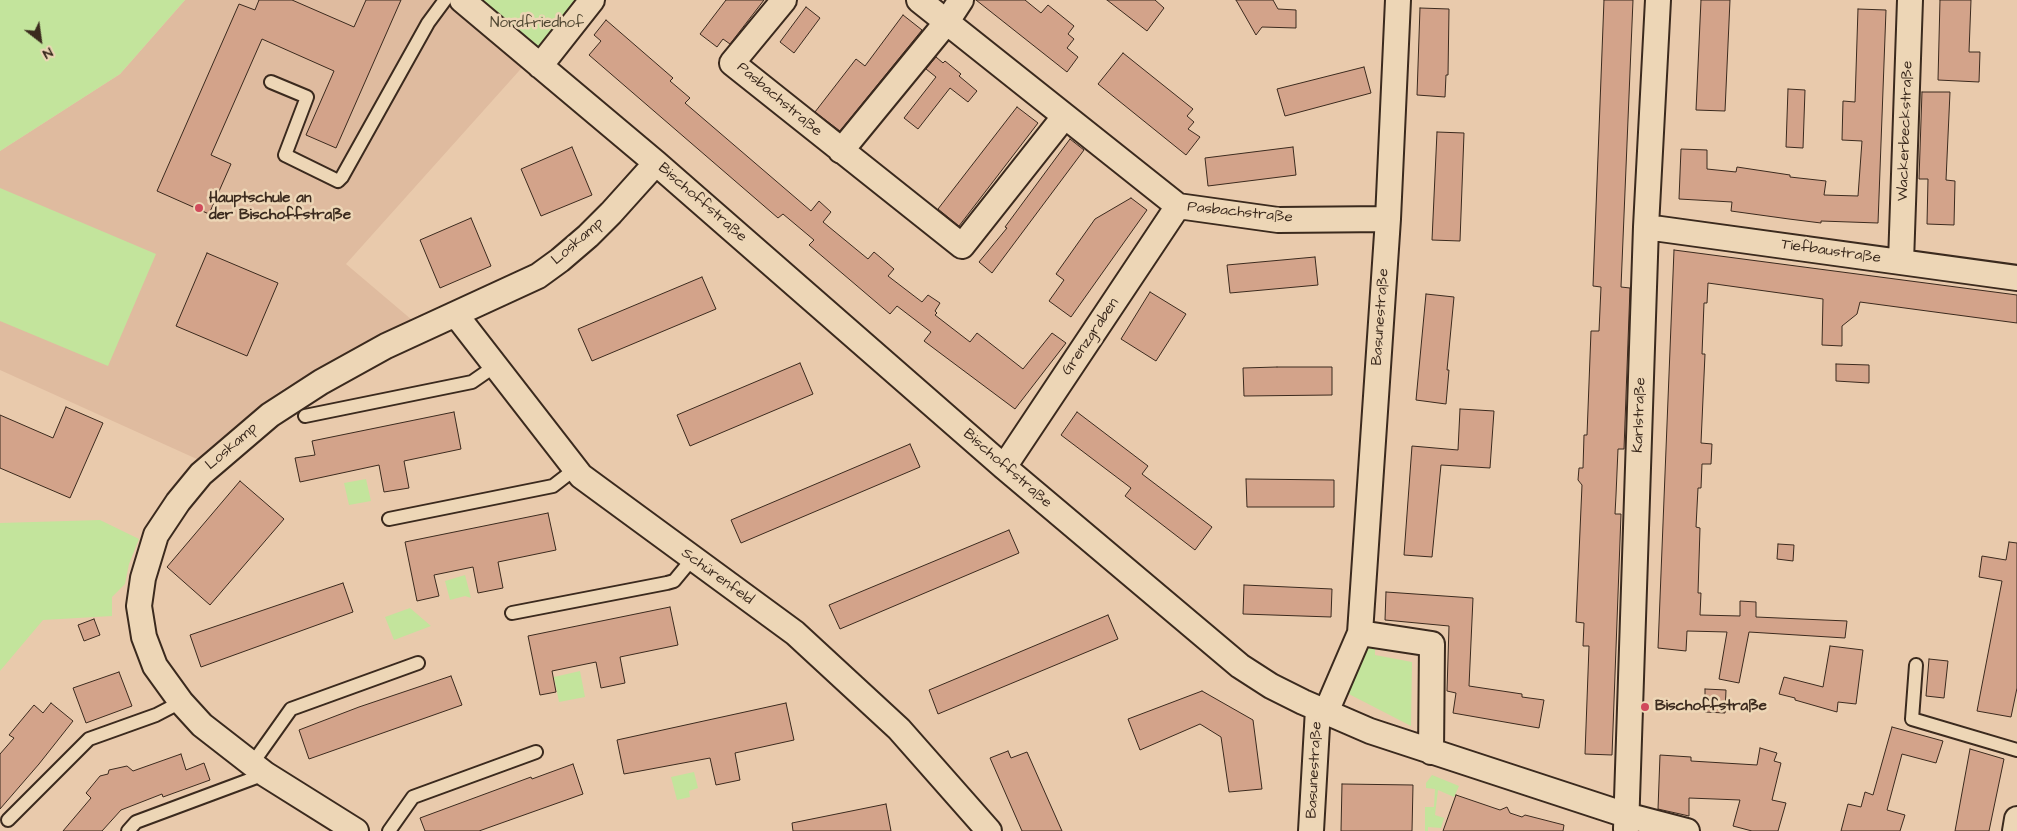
<!DOCTYPE html>
<html>
<head>
<meta charset="utf-8">
<style>
  body { margin:0 }
  #map { position:relative; width:2017px; height:831px; overflow:hidden; background:#e9caac; font-family:"Architects Daughter",sans-serif }
  canvas { display:block }
  .north { position:absolute; left:15px; top:15px; width:50px; height:50px; -webkit-text-stroke:4px #edd6b6; paint-order:stroke; rotate:150deg; font-size:14px; font-weight:700; line-height:20px; text-align:center; color:#3b2a1e }
  .north::after { content:''; display:block; margin:auto; width:18px; height:22px; background:#3b2a1e; clip-path:polygon(50% 0,100% 100%,50% 72%,0 100%) }
</style>
</head>
<body>
<div id="map">
<canvas width="2017" height="831"></canvas>
<div class="north">N</div>
</div>
<script>
const c = document.querySelector('canvas').getContext('2d');
c.lineJoin = 'round';
function fillPath(path, color) {
  c.fillStyle = color;
  c.fill(path, 'evenodd');
}
function shape(rows) {
  const path = new Path2D();
  for (const r of rows) {
    path.moveTo(r[0], r[1]);
    for (let i = 2; i < r.length; i += 2) path.lineTo(r[i], r[i + 1]);
  }
  return path;
}
function trace(path, color, width, dash) {
  c.strokeStyle = color;
  c.lineWidth = width;
  c.lineCap = dash ? 'butt' : 'round';
  c.setLineDash(dash || []);
  c.stroke(path);
}
function label(font, color, halo, rows, align = 'center') {
  c.font = font + ' "Architects Daughter",sans-serif';
  c.lineWidth = 5;
  c.setLineDash([]);
  c.textBaseline = 'middle';
  c.strokeStyle = halo;
  c.fillStyle = color;
  for (const [text, x, y, turn = 0] of rows) {
    c.save();
    c.translate(x, y);
    c.rotate((+turn || 0) * Math.PI / 180);
    c.textAlign = isNaN(turn) ? turn : align;
    if (halo) c.strokeText(text, 0, 0);
    c.fillText(text, 0, 0);
    c.restore();
  }
}
fillPath(shape([
  [185,0,446,0,527,62,346,264,412,320,342,355,285,388,261,405,223,437,199,460,0,370,0,151,120,74]
]), '#dfbb9f');
fillPath(shape([
  [0,0,185,0,120,74,0,151],
  [470,0,586,0,540,59],
  [0,188,156,254,108,366,0,321],
  [366,479,371,501,349,505,344,483],
  [100,520,139,539,129,564,125,584,112,597,112,616,43,620,0,671,0,523],
  [465,575,471,598,465,596,450,600,445,581],
  [410,608,431,626,394,640,385,617],
  [1364,639,1375,642,1375,655,1412,662,1411,726,1343,691],
  [580,671,585,697,559,702,554,677],
  [694,772,698,788,689,791,690,797,677,800,671,777],
  [1432,775,1459,786,1454,797,1438,790,1435,815,1444,818,1441,828,1428,827,1428,831,1425,831,1425,807,1434,807,1435,789,1426,788,1426,783]
]), '#c3e49c');
const building = shape([
  [259,0,292,0,354,27,366,0,401,0,336,148,306,135,334,71,262,39,211,155,231,164,209,214,157,191,239,4,255,10,259,0],
  [726,0,764,0,730,44,723,39,717,47,700,34,726,0],
  [976,0,1025,0,1041,13,1048,5,1074,26,1068,34,1074,39,1067,48,1078,57,1067,72,976,0],
  [1107,0,1155,0,1164,8,1147,31,1107,0],
  [1236,0,1273,0,1278,9,1296,10,1296,28,1262,27,1256,35,1236,0],
  [1604,0,1633,0,1621,287,1630,288,1624,449,1618,449,1616,495,1615,514,1621,514,1612,755,1585,754,1589,646,1583,646,1584,623,1576,622,1582,485,1578,480,1579,468,1583,468,1584,435,1587,435,1591,331,1599,331,1601,287,1593,286,1604,0],
  [1701,0,1730,0,1725,111,1696,110,1701,0],
  [1940,0,1971,0,1969,52,1980,52,1979,82,1938,80,1940,0],
  [806,7,820,18,794,53,780,42,806,7],
  [1420,8,1449,9,1448,75,1446,75,1445,97,1417,95,1420,8],
  [1858,9,1886,10,1878,223,1821,221,1821,223,1789,219,1731,211,1732,202,1679,199,1681,149,1707,150,1707,169,1736,172,1737,167,1790,175,1790,177,1826,181,1824,195,1858,196,1862,141,1842,140,1843,101,1855,102,1858,9],
  [903,15,922,30,840,131,815,112,856,59,865,66,903,15],
  [606,20,673,78,670,81,690,98,685,103,811,211,819,201,831,212,823,222,868,259,874,252,894,269,888,276,922,302,928,295,940,303,935,311,937,313,935,315,970,342,977,333,1023,369,1052,333,1066,343,1015,409,924,341,931,332,897,306,890,314,809,245,814,240,783,214,778,218,589,55,601,41,594,35,606,20],
  [1123,53,1193,109,1187,116,1194,122,1188,129,1200,137,1186,155,1098,84,1123,53],
  [936,57,943,63,945,61,961,74,959,76,977,91,968,102,950,88,918,129,904,118,936,77,926,69,936,57],
  [1364,67,1371,93,1285,116,1277,89,1364,67],
  [1788,89,1805,90,1803,148,1786,147,1788,89],
  [1922,92,1950,92,1946,180,1955,181,1954,225,1927,224,1928,179,1919,179,1922,92],
  [1017,107,1038,123,959,226,938,209,1017,107],
  [1437,132,1464,133,1460,241,1432,240,1437,132],
  [1070,139,1084,150,992,273,979,262,1007,228,1005,227,1070,139],
  [572,147,592,195,541,216,521,169,572,147],
  [1293,147,1296,175,1208,186,1205,158,1293,147],
  [1131,198,1147,210,1071,317,1049,301,1064,280,1056,274,1095,219,1131,198],
  [471,218,491,266,440,288,420,240,471,218],
  [1674,250,2017,295,2017,323,1860,302,1857,314,1842,326,1842,346,1822,345,1823,299,1708,283,1707,303,1704,303,1702,354,1705,354,1701,443,1712,444,1711,464,1702,464,1701,488,1698,488,1696,527,1700,528,1698,593,1701,593,1700,615,1740,616,1740,601,1756,602,1756,617,1847,621,1845,638,1749,632,1739,683,1719,679,1727,632,1687,631,1686,651,1658,648,1674,250],
  [207,253,278,283,247,356,176,326,207,253],
  [1315,257,1318,285,1230,293,1227,265,1315,257],
  [702,277,716,309,592,361,578,329,702,277],
  [1150,292,1186,314,1156,361,1121,339,1150,292],
  [1426,294,1454,297,1447,370,1449,370,1446,404,1416,400,1426,294],
  [800,363,813,394,690,446,677,415,800,363],
  [1836,364,1869,365,1869,383,1836,381,1836,364],
  [1277,367,1332,367,1332,395,1244,396,1243,368,1277,367],
  [66,407,103,423,70,498,0,468,0,415,53,438,66,407],
  [1460,409,1494,411,1490,468,1441,465,1432,557,1404,555,1412,446,1458,450,1460,409],
  [454,412,461,449,404,461,409,488,384,492,379,465,300,482,295,458,315,455,312,441,454,412],
  [1077,412,1148,466,1142,474,1212,527,1195,550,1125,496,1131,488,1061,435,1077,412],
  [910,444,920,467,741,543,731,520,910,444],
  [1246,479,1334,480,1334,507,1247,507,1246,479],
  [240,481,284,519,210,605,167,567,240,481],
  [548,513,556,550,498,562,503,588,478,593,473,567,434,575,439,596,417,601,405,542,548,513],
  [1009,530,1019,553,840,629,829,605,1009,530],
  [2009,542,2017,543,2017,688,2011,717,1977,711,2002,581,1979,577,1982,556,2006,560,2009,542],
  [1778,544,1794,545,1793,561,1777,559,1778,544],
  [343,583,353,612,201,667,190,635,343,583],
  [1244,585,1332,589,1331,617,1243,614,1244,585],
  [1386,592,1473,598,1469,686,1522,694,1522,697,1544,700,1539,728,1453,713,1456,693,1447,691,1449,626,1385,620,1386,592],
  [670,607,678,645,620,657,625,683,601,688,596,662,552,671,556,692,540,695,528,636,670,607],
  [1108,615,1118,639,938,714,929,690,1108,615],
  [94,619,100,635,84,641,78,625,94,619],
  [1830,646,1863,650,1856,704,1838,702,1837,712,1795,700,1795,698,1779,694,1784,677,1823,687,1830,646],
  [1929,659,1948,661,1944,698,1926,696,1929,659],
  [119,672,132,706,86,723,73,688,119,672],
  [451,676,462,705,309,759,299,730,359,707,451,676],
  [1705,689,1726,690,1725,713,1705,712,1705,689],
  [1202,691,1253,720,1262,789,1229,792,1221,737,1200,724,1140,750,1128,719,1202,691],
  [51,703,73,721,39,764,0,809,0,754,14,738,9,735,34,705,43,713,51,703],
  [786,703,794,740,735,753,740,780,716,785,710,758,624,774,617,740,786,703],
  [1892,727,1943,741,1936,763,1902,754,1887,810,1905,815,1900,831,1841,831,1848,804,1861,807,1865,792,1873,795,1892,727],
  [1760,748,1777,753,1774,761,1781,763,1772,800,1786,803,1778,831,1752,831,1733,826,1740,800,1689,798,1689,816,1658,809,1660,755,1691,757,1691,761,1757,765,1760,748],
  [1970,749,2004,759,1989,831,1955,831,1970,749],
  [1008,751,1011,758,1027,752,1062,831,1022,831,990,758,1008,751],
  [181,754,186,770,204,763,210,780,163,797,162,794,121,810,102,831,63,831,91,798,86,793,100,776,108,774,109,770,127,766,133,771,181,754],
  [573,764,583,794,479,831,425,831,420,818,531,777,532,779,573,764],
  [1342,784,1413,785,1412,831,1341,831,1342,784],
  [1456,795,1500,810,1507,807,1510,813,1522,817,1525,815,1564,825,1563,831,1443,831,1456,795],
  [886,804,891,831,793,831,792,823,886,804]
]);
fillPath(building, '#d3a38a');
trace(building, '#3b2a1e', 1);
const service = shape([
  [271,82,307,97,285,155,338,181,342,177,428,23,445,0],
  [305,416,472,382,495,366],
  [389,519,553,486,575,469],
  [512,613,667,583,674,581,693,558],
  [1916,665,1912,719,2017,750],
  [252,764,291,709,418,663],
  [8,820,89,739,156,715,181,702],
  [128,831,136,822,265,774],
  [389,831,413,797,536,752]
]);
const minor = shape([
  [462,0,656,163,1004,467,1240,666,1271,686,1303,702,1370,731,1626,815,1687,831],
  [784,0,732,63,962,246,1064,117],
  [919,0,1178,206,1278,220,1388,219],
  [540,66,592,0],
  [841,151,946,23,961,0],
  [1646,227,2017,278],
  [1901,262,1910,0],
  [456,315,581,476,795,633,899,729,989,831],
  [1004,467,1178,206],
  [1360,633,1432,644,1431,752],
  [1326,712,1360,633,1388,219,1398,0],
  [1626,829,1646,227,1658,0],
  [356,831,265,774,202,725,181,702,155,666,144,637,139,606,143,578,156,535,178,502,201,474,270,415,321,382,386,346,538,276,560,260,588,236,611,213,656,163],
  [1311,831,1318,709],
  [2015,831,2017,819]
]);
trace(service, '#3b2a1e', 16);
trace(minor, '#3b2a1e', 28);
trace(service, '#edd6b6', 12);
trace(minor, '#edd6b6', 24);
for (const [x, y, r, color] of [
  [199,208,5,"#d1495b"],
  [1645,707,5,"#d1495b"]
]) {
  const dot = new Path2D();
  dot.arc(x, y, r, 0, 2 * Math.PI);
  c.fillStyle = color;
  c.fill(dot);
  trace(dot, '#edd6b6', 2);
}
label('15px', '#4f4631', '#edd6b6', [
  ["Nordfriedhof",537,24]
]);
label('15px', '#3b2a1e', '#edd6b6', [
  ["Pasbachstraße",779,100,40],
  ["Wackerbeckstraße",1906,131,-88],
  ["Bischoffstraße",702,203,41],
  ["Pasbachstraße",1240,213,6],
  ["Loskamp",578,242,-41],
  ["Tiefbaustraße",1831,252,8],
  ["Basunestraße",1381,317,-86],
  ["Grenzgraben",1091,337,-56],
  ["Karlstraße",1640,415,-88],
  ["Loskamp",232,447,-41],
  ["Bischoffstraße",1007,469,41],
  ["Schürenfeld",717,577,36],
  ["Basunestraße",1315,770,-87]
]);
label('bold 15px', '#3b2a1e', '#edd6b6', [
  ["Hauptschule an",209,199],
  ["der Bischoffstraße",209,216],
  ["Bischoffstraße",1655,707]
], 'left');
</script>
</body>
</html>
